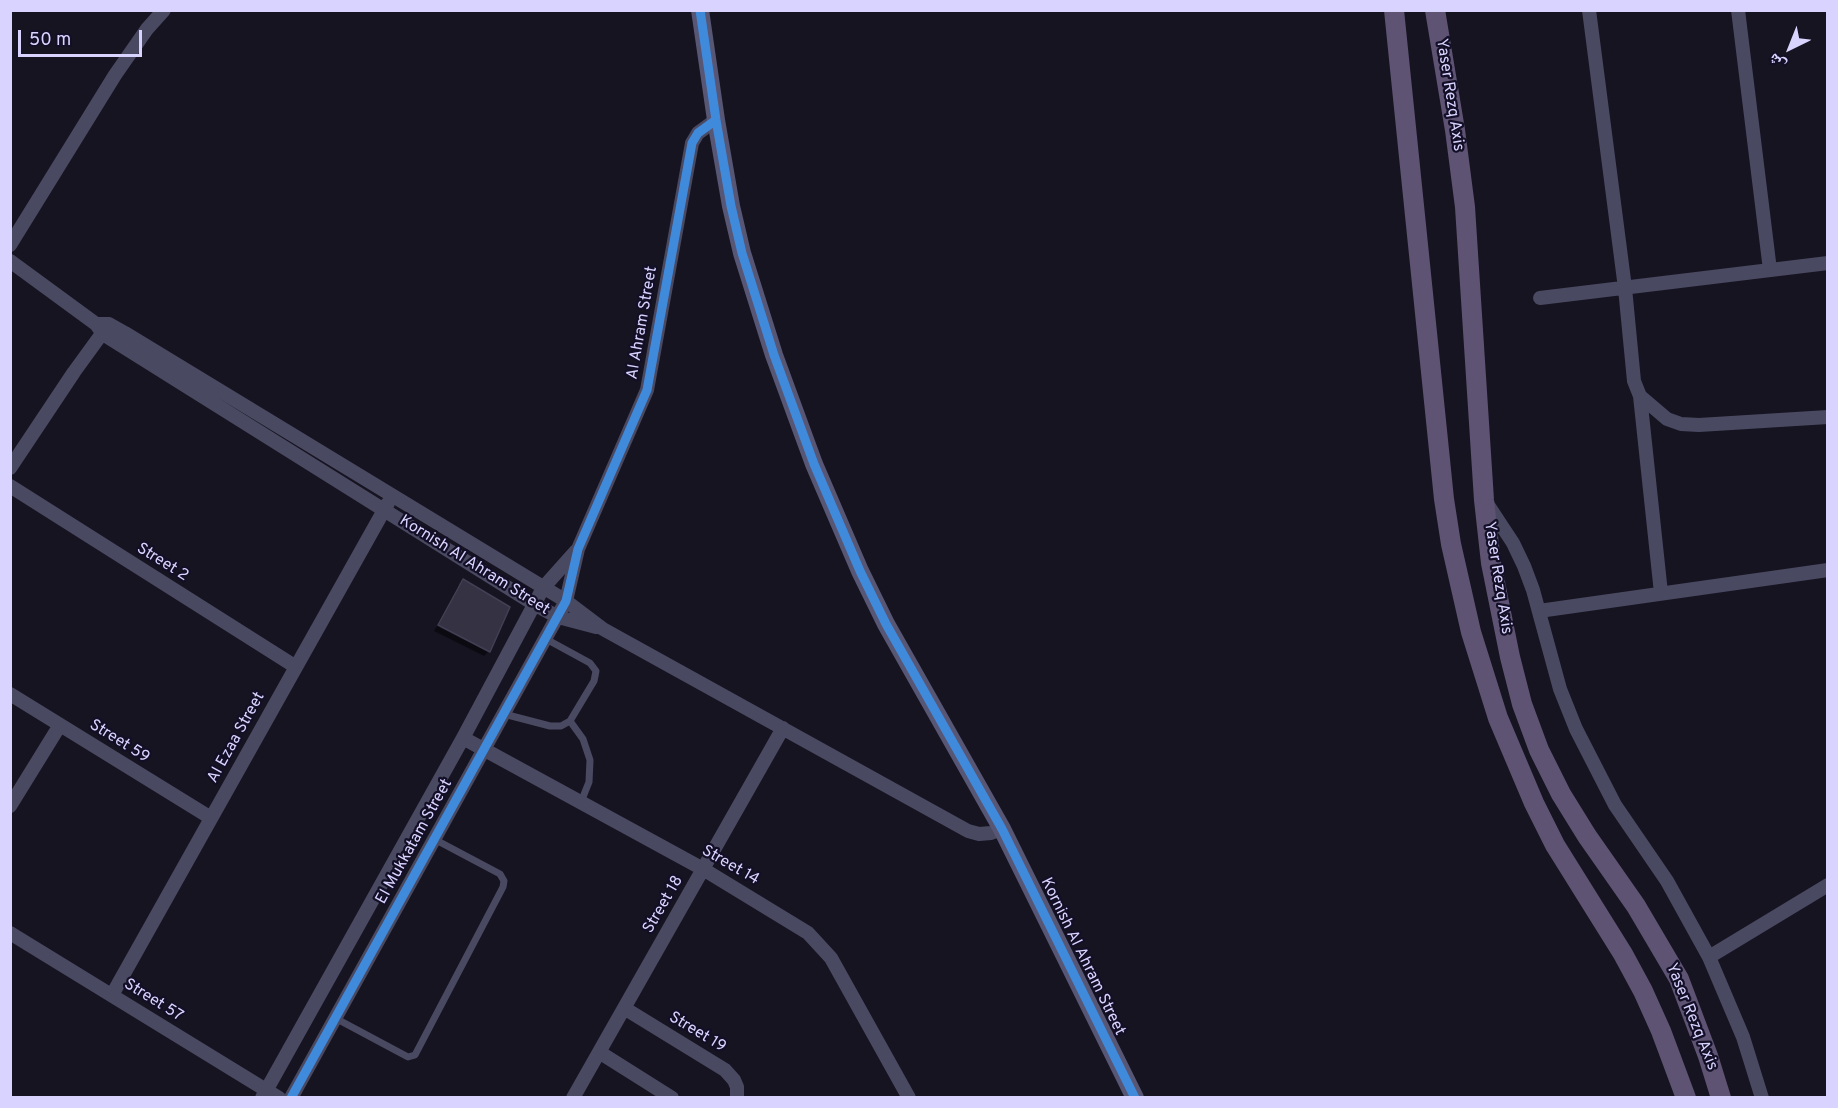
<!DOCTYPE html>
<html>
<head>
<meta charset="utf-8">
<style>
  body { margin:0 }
  #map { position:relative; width:1838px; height:1108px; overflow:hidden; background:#161421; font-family:Overpass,"Noto Naskh Arabic",sans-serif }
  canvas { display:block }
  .frame { position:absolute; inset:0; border:12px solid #d9d4ff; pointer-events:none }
  .north { position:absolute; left:1760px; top:18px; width:60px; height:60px; -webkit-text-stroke:4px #130f26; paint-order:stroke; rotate:223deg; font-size:16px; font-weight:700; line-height:24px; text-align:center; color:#d9d4ff }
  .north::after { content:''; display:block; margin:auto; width:21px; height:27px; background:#d9d4ff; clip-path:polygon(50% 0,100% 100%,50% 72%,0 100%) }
  .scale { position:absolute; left:18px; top:30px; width:124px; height:27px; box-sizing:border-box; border:3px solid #d9d4ff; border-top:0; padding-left:8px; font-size:18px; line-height:21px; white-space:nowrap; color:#d9d4ff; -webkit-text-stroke:4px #130f26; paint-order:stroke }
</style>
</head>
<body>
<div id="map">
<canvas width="1838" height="1108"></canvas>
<div class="frame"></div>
<div class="north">ش</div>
<div class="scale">50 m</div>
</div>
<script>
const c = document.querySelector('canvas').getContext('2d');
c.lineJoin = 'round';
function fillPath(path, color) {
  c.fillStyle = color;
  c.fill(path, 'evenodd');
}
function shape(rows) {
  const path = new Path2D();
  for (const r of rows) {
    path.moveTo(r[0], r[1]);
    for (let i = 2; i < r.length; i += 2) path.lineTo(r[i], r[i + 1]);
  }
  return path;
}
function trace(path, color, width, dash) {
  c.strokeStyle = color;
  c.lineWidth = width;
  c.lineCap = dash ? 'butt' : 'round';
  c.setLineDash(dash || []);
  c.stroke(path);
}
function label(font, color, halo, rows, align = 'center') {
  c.font = font + ' Overpass,sans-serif';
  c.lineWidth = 4.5;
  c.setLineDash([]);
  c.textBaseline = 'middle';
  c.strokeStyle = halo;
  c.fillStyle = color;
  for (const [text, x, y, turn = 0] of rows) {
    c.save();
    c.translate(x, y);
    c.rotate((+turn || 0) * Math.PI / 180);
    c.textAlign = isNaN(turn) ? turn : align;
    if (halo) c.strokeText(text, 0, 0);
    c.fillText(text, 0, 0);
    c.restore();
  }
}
fillPath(shape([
  [463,581,489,650,438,624,458,586],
  [437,626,488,652,484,656,434,631]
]), '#0007');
const building = shape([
  [463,579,510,607,490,652,438,625,463,579]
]);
fillPath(building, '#343243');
trace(building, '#433f54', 1.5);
trace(shape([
  [504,714,550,726,561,726,570,721,594,681,596,671,590,663,546,639],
  [570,721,583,739,590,760,589,782,581,802],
  [335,1018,408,1057,415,1055,503,887,504,881,500,874,434,839]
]), '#4a4962', 7);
trace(shape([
  [1589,10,1625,288,1634,381,1640,396,1667,419,1681,424,1699,425,1828,417],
  [1738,10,1770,270],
  [10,245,115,75,147,29,164,10],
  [10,261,96,324,103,334,534,604,558,617,596,627],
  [1540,298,1828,263],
  [96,324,109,324,125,333,566,601,603,629,968,831,979,834,991,833,1002,829],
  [1640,396,1661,593],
  [10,468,74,372,106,328],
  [10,486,296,667],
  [1486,502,1513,543,1524,566,1533,590,1560,689,1576,729,1615,805,1667,881,1709,957,1743,1037,1762,1098],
  [1539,611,1828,570],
  [10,694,211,818],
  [463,738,703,869,808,933,831,958,909,1098],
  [10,806,60,725],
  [10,933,279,1098],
  [1709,957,1828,885],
  [112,995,388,503],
  [624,1008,725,1070,734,1080,737,1087,737,1098],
  [599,1052,672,1098],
  [262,1098,463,738,543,588,576,551],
  [291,1098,566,601,578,549,647,390,692,143,698,133,716,120],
  [573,1098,783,728]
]), '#4a4962', 14);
trace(shape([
  [700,10,716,120,731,206,742,253,774,355,814,464,860,571,886,624,1002,829,1135,1098]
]), '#575674', 18);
trace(shape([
  [1394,10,1444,499,1451,544,1471,632,1498,718,1534,803,1555,845,1623,954,1643,991,1661,1031,1686,1098],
  [1435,10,1455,130,1465,207,1484,500,1491,563,1510,657,1522,704,1539,750,1561,794,1587,836,1636,906,1679,979,1708,1056,1721,1098]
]), '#5e5373', 20);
trace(shape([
  [700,10,716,120,731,206,742,253,774,355,814,464,860,571,886,624,1002,829,1135,1098],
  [291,1098,566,601,578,549,647,390,692,143,698,133,716,120]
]), '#408adc', 9);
label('16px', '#d9d4ff', '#130f26', [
  ["Yaser Rezq Axis",1449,95,81],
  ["Al Ahram Street",643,323,-80],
  ["Street 2",162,563,32],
  ["Kornish Al Ahram Street",474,566,32],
  ["Yaser Rezq Axis",1497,578,81],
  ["Al Ezaa Street",237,738,-61],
  ["Street 59",119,742,32],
  ["El Mukkatam Street",415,842,-61],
  ["Street 14",730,866,30],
  ["Street 18",664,905,-60],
  ["Kornish Al Ahram Street",1082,957,64],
  ["Street 57",153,1001,32],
  ["Yaser Rezq Axis",1691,1017,68],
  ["Street 19",697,1033,31]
]);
</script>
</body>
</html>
